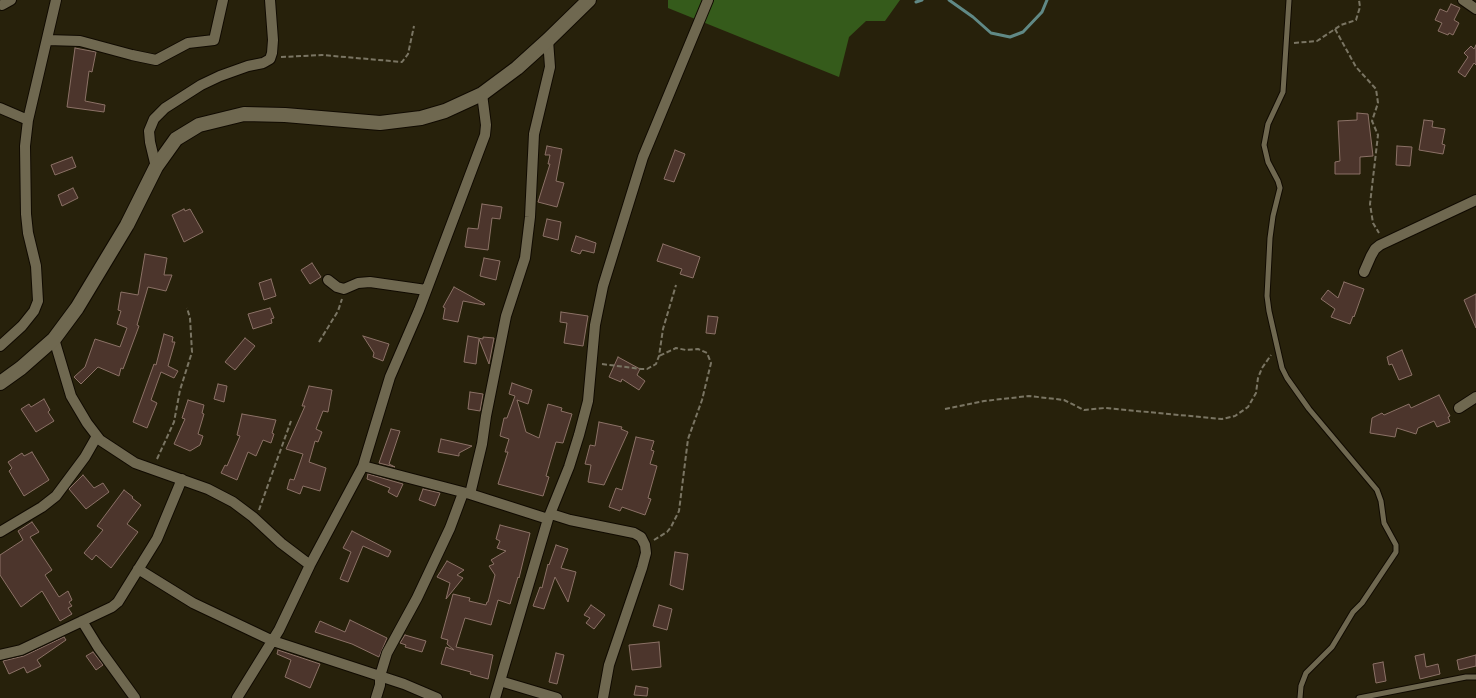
<!DOCTYPE html>
<html>
<head>
<meta charset="utf-8">
<style>
  body { margin:0 }
  canvas { display:block; background:#27210b }
</style>
</head>
<body>
<canvas width="1476" height="698"></canvas>
<script>
const c = document.querySelector('canvas').getContext('2d');
c.lineJoin = 'round';
function fillPath(path, color) {
  c.fillStyle = color;
  c.fill(path, 'evenodd');
}
function shape(rows) {
  const path = new Path2D();
  for (const r of rows) {
    path.moveTo(r[0], r[1]);
    for (let i = 2; i < r.length; i += 2) path.lineTo(r[i], r[i + 1]);
  }
  return path;
}
function trace(path, color, width, dash) {
  c.strokeStyle = color;
  c.lineWidth = width;
  c.lineCap = dash ? 'butt' : 'round';
  c.setLineDash(dash || []);
  c.stroke(path);
}
fillPath(shape([
  [668,0,900,0,885,21,866,21,849,37,839,77,668,8]
]), '#355b1b');
trace(shape([
  [949,0,973,17,991,33,1010,37,1023,32,1042,12,1047,0],
  [916,2,922,0]
]), '#608986', 3);
const building = shape([
  [1451,4,1460,8,1454,20,1459,23,1453,35,1449,33,1448,35,1438,31,1442,23,1435,20,1440,9,1447,12,1451,4],
  [1476,45,1476,65,1474,63,1465,77,1458,72,1468,57,1464,53,1471,46,1474,49,1476,45],
  [75,48,96,52,92,72,89,71,85,101,105,105,104,112,67,107,75,48],
  [1357,113,1368,114,1373,156,1360,157,1360,174,1335,174,1335,162,1340,161,1338,121,1357,120,1357,113],
  [1424,120,1433,121,1432,127,1445,129,1442,144,1445,145,1443,154,1419,150,1424,120],
  [547,146,562,149,556,181,564,183,557,207,538,202,550,164,548,164,550,155,545,155,547,146],
  [1397,146,1412,147,1410,166,1396,165,1397,146],
  [675,150,685,154,674,182,664,179,675,150],
  [72,157,76,167,55,175,51,165,72,157],
  [73,188,78,198,62,206,58,195,73,188],
  [482,204,502,207,500,219,492,218,488,250,465,247,468,228,478,229,482,204],
  [184,209,185,211,190,209,203,232,184,242,172,215,184,209],
  [547,219,561,222,558,240,543,236,547,219],
  [576,236,596,243,594,253,582,250,580,254,571,251,576,236],
  [663,244,700,257,693,278,680,274,682,269,657,261,663,244],
  [145,254,167,258,164,275,172,275,166,291,148,287,137,325,139,326,123,369,121,368,119,376,98,367,81,384,74,377,85,367,95,339,120,347,127,328,117,324,121,311,118,310,121,292,138,295,145,254],
  [484,258,500,261,496,280,480,276,484,258],
  [312,263,321,277,310,284,301,270,312,263],
  [271,279,276,296,264,300,259,283,271,279],
  [1344,282,1364,289,1354,317,1353,316,1350,324,1331,317,1335,309,1321,299,1328,290,1338,298,1344,282],
  [454,287,485,304,484,305,463,301,458,322,443,319,445,308,443,307,454,287],
  [1476,294,1476,328,1464,300,1476,294],
  [270,308,274,318,271,319,272,323,253,329,248,314,270,308],
  [561,312,588,316,583,346,564,343,567,323,560,322,561,312],
  [708,316,718,317,715,334,706,333,708,316],
  [164,334,173,337,172,342,175,342,168,366,178,371,174,378,161,372,151,400,157,403,147,428,133,422,154,364,156,365,164,334],
  [363,336,389,344,383,361,373,357,374,353,363,336],
  [468,336,483,339,483,337,494,338,489,364,479,339,476,364,464,362,468,336],
  [245,338,255,346,235,370,225,362,245,338],
  [1402,350,1412,375,1399,380,1392,364,1389,365,1387,357,1402,350],
  [618,357,640,369,637,375,645,381,639,390,622,379,621,382,609,377,618,357],
  [512,383,532,390,528,404,517,400,526,432,539,438,548,404,562,408,561,411,572,414,563,443,556,442,546,476,549,477,543,496,498,484,508,452,505,452,509,439,500,436,504,418,507,418,515,396,509,394,512,383],
  [218,384,227,386,224,402,214,399,218,384],
  [309,386,332,390,328,412,323,411,316,429,322,432,318,442,315,441,309,462,326,468,320,491,303,486,300,494,287,489,290,479,294,480,303,454,286,449,305,406,302,406,309,386],
  [470,392,483,394,480,411,468,409,470,392],
  [1439,395,1450,416,1448,417,1450,422,1437,427,1434,421,1418,428,1416,434,1397,428,1395,437,1370,433,1372,418,1382,413,1384,415,1409,404,1411,408,1439,395],
  [44,399,50,410,48,412,54,421,36,432,21,409,29,404,31,407,44,399],
  [188,400,204,405,202,413,204,414,198,434,203,436,200,445,190,451,174,444,185,419,182,418,188,400],
  [242,414,276,420,272,433,274,434,271,443,263,440,256,456,248,452,237,480,221,473,225,465,227,466,240,436,237,435,242,414],
  [599,422,622,427,621,429,628,432,604,485,588,482,591,465,585,464,590,445,595,446,599,422],
  [391,429,400,431,389,464,395,467,379,463,391,429],
  [636,437,654,441,651,450,654,451,650,464,657,466,648,498,651,499,645,515,622,507,620,511,609,507,616,488,622,490,636,437],
  [441,439,472,446,459,453,459,456,438,452,441,439],
  [32,452,49,480,24,496,9,471,12,468,8,462,22,453,24,456,32,452],
  [368,474,403,484,397,497,388,492,390,488,367,479,368,474],
  [83,475,94,488,103,483,109,492,86,509,69,489,83,475],
  [423,489,440,493,435,506,419,500,423,489],
  [124,490,133,497,132,498,141,505,127,524,138,532,111,568,96,555,92,560,84,553,103,530,97,526,124,490],
  [32,522,39,532,30,537,52,570,45,575,59,597,68,591,72,600,69,602,72,606,68,608,72,614,60,621,42,591,21,607,0,575,0,555,23,540,18,531,32,522],
  [500,525,530,533,519,578,518,577,510,604,498,600,491,625,465,618,456,647,493,655,488,679,470,674,471,672,441,664,446,647,454,650,447,644,448,640,441,638,453,594,470,598,469,601,486,605,487,602,488,602,495,575,489,566,494,564,491,560,506,551,497,548,500,541,496,539,500,525],
  [352,531,391,551,388,557,363,546,348,582,340,579,351,552,343,548,352,531],
  [556,545,568,549,561,568,576,572,568,602,555,577,544,609,533,606,540,587,542,588,548,564,549,565,556,545],
  [675,552,688,554,683,590,670,585,675,552],
  [447,561,464,570,457,575,463,578,446,599,450,583,437,577,447,561],
  [591,605,605,615,594,629,586,623,590,618,584,615,591,605],
  [659,605,672,609,667,630,653,626,659,605],
  [350,620,387,638,379,657,352,644,315,632,320,621,345,632,350,620],
  [405,635,426,641,422,652,405,647,406,645,400,643,405,635],
  [64,637,66,640,37,660,41,666,27,673,24,667,9,674,3,661,24,656,64,637],
  [659,642,661,667,632,670,629,645,659,642],
  [278,650,320,664,310,688,285,677,291,660,277,654,278,650],
  [93,652,103,665,96,670,86,656,93,652],
  [556,653,564,655,557,684,549,682,556,653],
  [1424,654,1426,667,1438,664,1440,674,1420,679,1415,656,1424,654],
  [1476,655,1476,666,1459,670,1457,660,1476,655],
  [1383,662,1386,681,1376,683,1373,664,1383,662],
  [636,686,648,688,647,696,634,695,636,686]
]);
fillPath(building, '#4c352c');
trace(building, '#8b7166', 1);
const service = shape([
  [1289,0,1283,92,1268,124,1264,145,1268,162,1278,181,1280,188,1273,216,1270,238,1267,296,1269,311,1282,368,1287,378,1309,409,1377,490,1381,501,1384,523,1396,545,1396,552,1362,603,1353,612,1332,647,1306,673,1301,686,1300,698],
  [1359,698,1466,677,1476,677]
]);
const minor = shape([
  [1463,0,1476,9],
  [2,5,11,0],
  [47,40,80,41,132,55,156,60,188,43,214,40,223,0],
  [0,108,28,120],
  [156,167,150,142,149,131,154,119,165,108,201,85,220,76,248,66,263,63,270,59,272,53,273,40,270,0],
  [1364,272,1371,256,1375,249,1380,245,1476,200],
  [328,280,337,287,344,289,358,283,370,282,426,290],
  [54,339,71,396,87,423,100,440,135,463,208,489,233,502,253,517,281,543,310,565],
  [0,346,22,326,34,311,38,301,36,266,28,233,26,214,25,146,28,120,56,0],
  [1459,408,1476,397],
  [363,466,470,494,548,519],
  [470,494,482,444,486,416,506,316,525,258,530,217,534,134,550,67,548,40],
  [551,514,570,520,634,533,641,537,645,545,646,553,642,568,609,665,603,698],
  [0,532,42,507,56,496,85,457,97,436],
  [138,569,193,603,273,641,404,684,437,698],
  [82,621,98,647,135,698],
  [0,655,21,650,112,607,118,602,157,539,182,479],
  [500,681,557,698],
  [237,698,279,630,310,565,363,466,390,377,419,310,485,135,486,125,482,94],
  [376,698,380,685,380,676,387,653,417,598,450,528,463,493],
  [495,698,548,519,569,467,579,435,588,401,595,325,603,286,643,157,708,0]
]);
const secondary = shape([
  [0,383,21,368,54,339,77,308,127,225,156,167,176,139,199,125,244,114,285,115,380,123,421,118,445,111,482,94,517,68,548,40,589,0]
]);
trace(service, '#100a00', 7);
trace(minor, '#100a00', 12);
trace(secondary, '#100a00', 16);
trace(shape([
  [1335,29,1356,67,1376,89,1378,103,1372,121,1378,135,1370,204,1373,223,1379,233],
  [1294,43,1317,41,1341,25,1356,20,1360,7,1359,0],
  [281,57,322,55,402,62,408,54,414,26],
  [319,342,338,311,342,299],
  [602,364,641,369,647,369,656,364,659,356,663,329,676,285],
  [945,409,984,401,1029,396,1064,400,1084,410,1105,408,1222,419,1235,416,1248,407,1256,393,1258,378,1262,368,1271,355],
  [157,459,174,422,180,390,192,352,190,318,187,308],
  [259,510,291,421],
  [654,540,667,532,671,527,679,511,688,439,702,400,711,363,707,353,698,349,686,350,676,348,659,356]
]), '#7a7563', 2, [5, 2.5]);
trace(service, '#6f6850', 5);
trace(minor, '#6f6850', 10);
trace(secondary, '#6f6850', 14);
</script>
</body>
</html>
